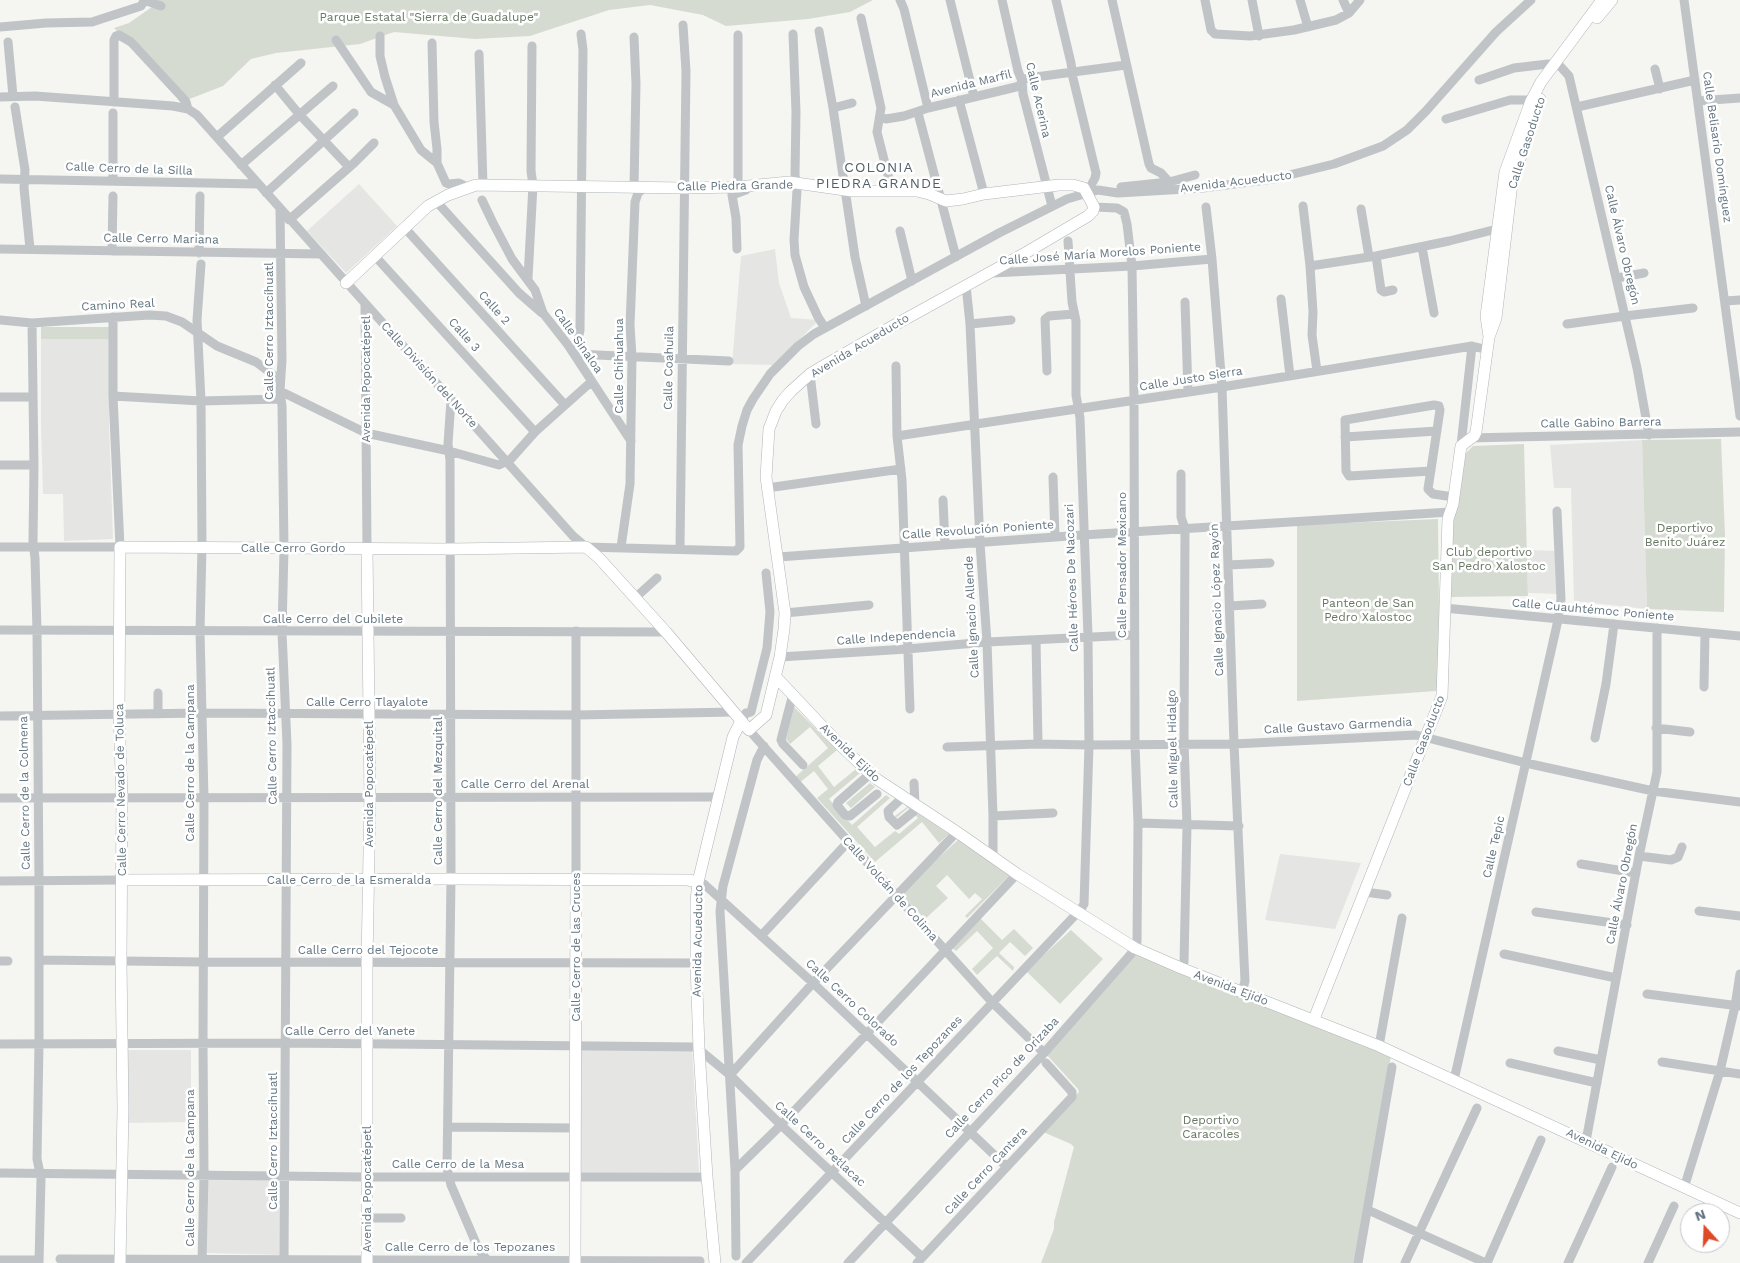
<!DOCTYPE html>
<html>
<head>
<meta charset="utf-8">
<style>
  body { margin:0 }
  #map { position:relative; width:1740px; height:1263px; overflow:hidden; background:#f5f5f1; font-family:"Work Sans",sans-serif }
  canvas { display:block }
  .north { position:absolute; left:1680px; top:1203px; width:50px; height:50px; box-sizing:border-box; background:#fff; border:1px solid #c1c8cd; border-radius:50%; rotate:340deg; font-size:14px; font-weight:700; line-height:20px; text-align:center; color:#647681 }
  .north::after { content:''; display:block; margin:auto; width:18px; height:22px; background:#dd4a28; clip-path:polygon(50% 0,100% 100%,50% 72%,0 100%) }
</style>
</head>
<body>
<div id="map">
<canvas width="1740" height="1263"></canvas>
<div class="north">N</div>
</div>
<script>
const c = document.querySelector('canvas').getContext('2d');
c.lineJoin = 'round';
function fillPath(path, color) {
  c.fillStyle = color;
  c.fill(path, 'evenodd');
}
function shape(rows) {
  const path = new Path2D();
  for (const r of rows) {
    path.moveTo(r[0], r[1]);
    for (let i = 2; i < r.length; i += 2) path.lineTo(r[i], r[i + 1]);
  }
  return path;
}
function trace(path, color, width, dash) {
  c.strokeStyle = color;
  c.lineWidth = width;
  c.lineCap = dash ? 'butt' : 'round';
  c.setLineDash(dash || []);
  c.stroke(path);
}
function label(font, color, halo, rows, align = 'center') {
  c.font = font + ' "Work Sans",sans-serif';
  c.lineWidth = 5;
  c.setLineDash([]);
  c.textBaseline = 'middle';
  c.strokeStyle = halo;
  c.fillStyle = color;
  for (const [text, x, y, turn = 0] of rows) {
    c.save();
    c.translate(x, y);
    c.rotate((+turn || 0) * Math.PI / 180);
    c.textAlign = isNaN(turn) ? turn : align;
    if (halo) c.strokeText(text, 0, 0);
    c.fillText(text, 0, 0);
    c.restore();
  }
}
fillPath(shape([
  [359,184,397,226,346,273,307,231],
  [775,249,779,283,791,318,819,320,774,365,732,364,741,256],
  [41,339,111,339,109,424,113,539,64,541,63,494,43,494,41,426],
  [1642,440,1647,609,1574,601,1571,488,1554,488,1550,445],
  [1527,550,1558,551,1560,594,1528,593],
  [1280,854,1361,863,1335,929,1265,920],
  [692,1048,699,1172,575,1173,575,1049],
  [123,1050,191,1050,191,1122,123,1123],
  [206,1179,283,1179,283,1255,205,1253]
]), '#e5e6e4');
fillPath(shape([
  [159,0,873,0,850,12,808,19,726,26,703,15,650,5,609,10,530,36,475,39,394,32,360,44,276,53,251,59,223,86,187,100,114,28,129,23,159,2],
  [41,327,111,327,111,339,41,339],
  [1721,439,1725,535,1724,612,1647,609,1642,440],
  [1524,444,1528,596,1451,597,1452,519,1456,514,1460,459,1473,446],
  [1438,519,1439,609,1438,685,1436,691,1297,701,1297,525],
  [794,707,837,750,818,766,834,787,856,769,860,773,829,799,852,825,886,795,890,798,857,827,875,847,895,831,899,834,918,818,908,808,896,818,895,816,907,807,904,804,949,834,939,843,922,822,875,862,817,798,828,789,814,771,798,784,793,779,828,748,810,727,790,744,786,739],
  [870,783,875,787,851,808,846,803],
  [959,839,1010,875,967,918,965,916,982,899,975,893,969,899,947,875,936,886,948,898,925,919,900,893],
  [980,918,1002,940,1014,929,1033,948,1025,956,1010,942,999,953,1014,967,1013,971,997,956,977,975,972,969,993,948,977,931,956,951,951,947],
  [1071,930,1103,959,1060,1004,1026,971],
  [1139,948,1391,1055,1359,1263,1041,1263,1054,1229,1054,1222,1074,1147,1071,1144,1043,1132,1079,1092,1078,1089,1046,1054]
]), '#d6dbd2');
const secondary = shape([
  [1597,18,1612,0],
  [1489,337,1496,318,1512,183,1540,99],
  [775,676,839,744,875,778,957,832,1017,874,1135,948,1181,968,1379,1046,1740,1213],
  [122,880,451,879,688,880,698,882],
  [1314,1019,1442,696,1448,519,1453,504,1461,446,1474,436,1476,432,1489,337,1486,316,1505,172,1531,101,1541,82,1602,0],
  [120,1263,123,1110,121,961,122,798,119,715,120,547,450,549,586,547,599,558,666,632,749,730,766,715,780,657,784,629,785,613,766,477,769,429,776,411,783,400,791,391,810,374,825,365,891,327,1027,252,1088,216,1093,211,1094,207,1084,188,1073,185,1059,185,984,194,963,199,946,201,929,194,917,191,852,191,789,182,738,187,684,188,476,185,448,195,428,206,346,283],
  [367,1263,367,963,370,798,367,549],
  [575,1263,576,880],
  [715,1263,707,1177,699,1049,696,963,696,901,698,882,733,737,741,721]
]);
trace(secondary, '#b0b6ba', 12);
trace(shape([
  [144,0,161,6],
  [900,0,904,9,928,108],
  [950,0,974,97],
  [1002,0,1018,71,1022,81,1023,94,1052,206],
  [1056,0,1071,63,1073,78,1096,173,1095,178,1087,193],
  [1112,0,1149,164,1151,168,1161,173,1169,182],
  [1205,0,1211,30,1215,34,1250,36,1294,30,1336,20,1349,13,1360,0],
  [1252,0,1259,36],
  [1300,0,1308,27],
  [1343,0,1349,13],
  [1684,0,1740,416],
  [861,18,881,108,877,132,892,191],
  [0,27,46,23,92,22,141,6,144,1],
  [819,31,833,108,855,257,866,306],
  [581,34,583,50,580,330,575,354,729,361],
  [793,34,796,112,795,175,797,190,794,240,795,255,804,287,818,317,825,328],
  [380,36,380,56,385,77,394,105,421,150,437,163,446,183,449,184,459,183,467,187],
  [634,37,636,84,634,187],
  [336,40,371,92,394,105],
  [8,42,13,96],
  [432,43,434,122,437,149,437,163],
  [479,54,483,185],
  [1655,69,1660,89],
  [1479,80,1514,68,1548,64,1560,66,1569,76,1637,368,1649,435],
  [275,85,299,114,349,167],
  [0,97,35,96,173,106,188,109],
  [959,100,984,194],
  [1698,101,1740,98],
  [114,102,114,40,116,36,119,35,131,42,181,96,186,102,188,109,197,115,573,536,586,547,736,551,740,547,738,445,742,426,747,410,753,399,770,374,798,346,814,334,999,233,1067,199,1098,190,1118,193,1203,188,1273,179,1334,164,1383,146,1407,130,1426,111,1496,32,1531,0],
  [15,107,25,170,24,188,30,249],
  [1577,107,1695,80],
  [833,108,852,103],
  [918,113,956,257],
  [880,117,886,119,904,116,928,108,1016,87,1020,85,1023,80,1028,78,1126,65],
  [1446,119,1510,100,1526,100,1536,103],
  [217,137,301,63],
  [241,165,333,86],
  [0,179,257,184],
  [113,181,113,113],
  [738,187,738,35],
  [1121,187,1169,182,1195,175],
  [266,193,354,113],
  [482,200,493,223,512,259,535,290,543,313,568,345,631,441],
  [436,201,519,293,542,313],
  [1303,206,1310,266,1313,312,1312,335,1317,371],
  [1206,207,1212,259,1222,387,1234,744,1245,981,1242,992],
  [280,209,282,360,280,391,282,406,284,548,282,632,287,744,284,1263],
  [1361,209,1369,257],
  [289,220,354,163,374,143],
  [404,227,565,405],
  [900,231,912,281],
  [1422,247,1434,313],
  [0,249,321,254],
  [737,249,736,218,732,195,746,190],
  [112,251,113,196],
  [199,253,200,196],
  [374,255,535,432],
  [1376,256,1381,290,1384,292,1393,290],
  [201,264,197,320,201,401,202,547,200,631,204,798,203,1044,204,1175,202,1263],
  [1310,266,1376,256,1449,241,1497,229,1503,229],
  [992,273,1132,266,1212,259],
  [528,278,533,185,531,171,532,46],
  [1617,278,1644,273],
  [966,285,970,324,980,543,987,642,993,816,993,857],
  [1281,299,1290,376],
  [1725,301,1740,300],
  [1185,302,1188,392],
  [365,305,367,549],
  [0,320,32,323,149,315,166,316,182,322,217,346,256,362,280,380],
  [32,323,34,465,33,542,35,558,37,631,39,881,39,1044,37,1159,41,1178,39,1263],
  [970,324,1011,320],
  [1567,324,1625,316,1693,308],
  [896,366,897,436,902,480,910,709],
  [1047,371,1045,319,1049,316,1074,314],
  [810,374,816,424],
  [280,391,366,433,449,451,499,465,510,460,535,432,591,382],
  [113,396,201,401,281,399],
  [0,397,33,397],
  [451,400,448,444,450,460,451,879,447,1168,451,1185,478,1248,489,1263],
  [897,436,1222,387,1472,346,1488,350],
  [1345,437,1437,431],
  [1468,438,1740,432],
  [1461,445,1472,346],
  [0,465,34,465],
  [1431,471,1349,476,1346,471,1345,420,1434,405,1439,406,1440,410,1428,489,1433,494,1454,497],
  [1053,477,1055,537],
  [767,488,901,469],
  [943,500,945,545],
  [0,547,120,547,113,396,113,317],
  [621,547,630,484,632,357,630,325,635,202,638,193,644,188],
  [680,549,686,71,683,25],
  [778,557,1083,535,1450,512],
  [1228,565,1270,563],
  [635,598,657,578],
  [1230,606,1262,604],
  [1444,608,1740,636],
  [785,613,869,605],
  [0,630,666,632],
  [576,631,576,880],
  [1036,640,1038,744],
  [780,657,907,649,987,642,1134,635],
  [1704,687,1705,633],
  [158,693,158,714],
  [793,694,781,740,783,744,803,765],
  [0,716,203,713,576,715,734,712],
  [741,721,746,713,751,712,767,648,770,612,766,573],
  [1656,728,1690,732],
  [749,730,945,950,992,1002,1044,1053],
  [1595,738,1606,684,1614,624],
  [947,747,1038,744,1089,745,1234,744,1416,735,1526,763,1653,791,1740,802],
  [870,774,838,802,837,805,845,815,850,816,877,794],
  [914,783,915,804],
  [903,797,888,811,889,817,897,825,913,812],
  [0,798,720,797],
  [993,816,1053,813],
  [1138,823,1239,826],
  [1639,856,1671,860,1678,857,1682,847],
  [1581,864,1636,873],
  [0,881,122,880],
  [698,882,704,884,813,983,1007,1167],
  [1365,892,1387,895],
  [1699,911,1740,916],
  [1536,912,1627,925],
  [761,936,848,842],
  [1504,954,1616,978],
  [39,960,203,962,696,963],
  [0,961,8,961],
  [1181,968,1184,962,1187,825,1184,743,1185,529,1181,517,1181,474],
  [1647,994,1739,1006],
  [0,1044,286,1043,696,1047,730,1075,781,1125,922,1257],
  [1379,1046,1402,918],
  [1558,1051,1601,1060],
  [1662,1062,1740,1074],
  [1510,1063,1597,1083],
  [730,1075,813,983,957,832],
  [1454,1080,1558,620,1561,599,1557,511],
  [448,1127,574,1128],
  [1586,1141,1639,856,1657,772,1657,628],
  [735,1170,781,1125,1017,874],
  [0,1173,367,1177,707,1177],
  [1684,1188,1720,1071,1735,1006,1740,974],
  [1368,1210,1486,1263],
  [366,1218,401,1218],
  [736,1256,735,1170,720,911,723,886,757,760,764,746],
  [60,1259,700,1261],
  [0,1260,39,1260],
  [746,1263,1081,909,1084,904,1089,745,1088,636,1080,418,1076,395,1076,321,1072,302,1068,241],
  [848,1263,1044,1053,1131,954,1137,942,1138,823,1135,745,1134,400,1132,266,1127,224,1124,212,1117,208,1094,207],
  [917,1263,1072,1097,1072,1092,1046,1063],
  [1358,1263,1392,1067],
  [1405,1263,1477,1108],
  [1487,1263,1541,1140],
  [1568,1263,1612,1167],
  [1648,1263,1674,1206]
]), '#c0c4c7', 9);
trace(secondary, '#fff', 11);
label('12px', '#687863', '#fff', [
  ["Parque Estatal \"Sierra de Guadalupe\"",429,17],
  ["Deportivo",1685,528],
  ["Benito Juárez",1685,542],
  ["Club deportivo",1489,552],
  ["San Pedro Xalostoc",1489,566],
  ["Panteon de San",1368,603],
  ["Pedro Xalostoc",1368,617],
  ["Deportivo",1211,1120],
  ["Caracoles",1211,1134]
]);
label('12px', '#647681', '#fff', [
  ["Avenida Marfil",971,84,-14],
  ["Calle Acerina",1038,100,77],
  ["Calle Gasoducto",1527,143,-72],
  ["Calle Belisario Domínguez",1717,147,82],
  ["Calle Cerro de la Silla",129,169,2],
  ["Avenida Acueducto",1236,182,-7],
  ["Calle Piedra Grande",735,186,-1],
  ["Calle Cerro Mariana",161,239,1],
  ["Calle Álvaro Obregón",1622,245,77],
  ["Calle José María Morelos Poniente",1100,254,-4],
  ["Camino Real",118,305,-3],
  ["Calle 2",494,308,48],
  ["Calle Cerro Iztaccíhuatl",269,331,-90],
  ["Calle 3",464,335,48],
  ["Calle Sinaloa",578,341,55],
  ["Avenida Acueducto",860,346,-31],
  ["Calle Chihuahua",619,366,-90],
  ["Calle Coahuila",669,368,-89],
  ["Calle División del Norte",429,375,48],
  ["Avenida Popocatépetl",366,379,-90],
  ["Calle Justo Sierra",1191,379,-9],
  ["Calle Gabino Barrera",1601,423,-1],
  ["Calle Revolución Poniente",978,530,-4],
  ["Calle Cerro Gordo",293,548],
  ["Calle Pensador Mexicano",1122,565,-90],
  ["Calle Héroes De Nacozari",1072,578,-92],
  ["Calle Ignacio López Rayón",1217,600,-92],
  ["Calle Cuauhtémoc Poniente",1593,610,5],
  ["Calle Ignacio Allende",972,617,-93],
  ["Calle Cerro del Cubilete",333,619],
  ["Calle Independencia",896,637,-4],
  ["Calle Cerro Tlayalote",367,702],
  ["Calle Gustavo Garmendia",1338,726,-3],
  ["Calle Cerro Iztaccíhuatl",272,736,-91],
  ["Calle Gasoducto",1424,741,-69],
  ["Calle Miguel Hidalgo",1173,749,-91],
  ["Avenida Ejido",850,753,44],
  ["Calle Cerro de la Campana",190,763,-90],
  ["Avenida Popocatépetl",369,784,-90],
  ["Calle Cerro del Arenal",525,784],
  ["Calle Cerro Nevado de Toluca",121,790,-91],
  ["Calle Cerro del Mezquital",438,791,-90],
  ["Calle Cerro de la Colmena",25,793,-91],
  ["Calle Tepic",1494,847,-77],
  ["Calle Cerro de la Esmeralda",349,880],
  ["Calle Álvaro Obregón",1622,884,-79],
  ["Calle Volcán de Colima",890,889,48],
  ["Avenida Acueducto",698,941,-89],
  ["Calle Cerro de las Cruces",576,947,-90],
  ["Calle Cerro del Tejocote",368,950],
  ["Avenida Ejido",1231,988,21],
  ["Calle Cerro Colorado",852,1003,43],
  ["Calle Cerro del Yanete",350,1031],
  ["Calle Cerro Pico de Orizaba",1002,1078,-47],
  ["Calle Cerro de los Tepozanes",902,1080,-47],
  ["Calle Cerro Iztaccíhuatl",273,1141,-90],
  ["Calle Cerro Petlacac",820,1144,43],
  ["Avenida Ejido",1602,1149,26],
  ["Calle Cerro de la Mesa",458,1164],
  ["Calle Cerro de la Campana",190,1168,-90],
  ["Calle Cerro Cantera",986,1171,-47],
  ["Avenida Popocatépetl",367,1189,-90],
  ["Calle Cerro de los Tepozanes",470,1247]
]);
c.letterSpacing = '1px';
label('14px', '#525e66', '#fff', [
  ["COLONIA",879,168],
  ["PIEDRA GRANDE",879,184]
]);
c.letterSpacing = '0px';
</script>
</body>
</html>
